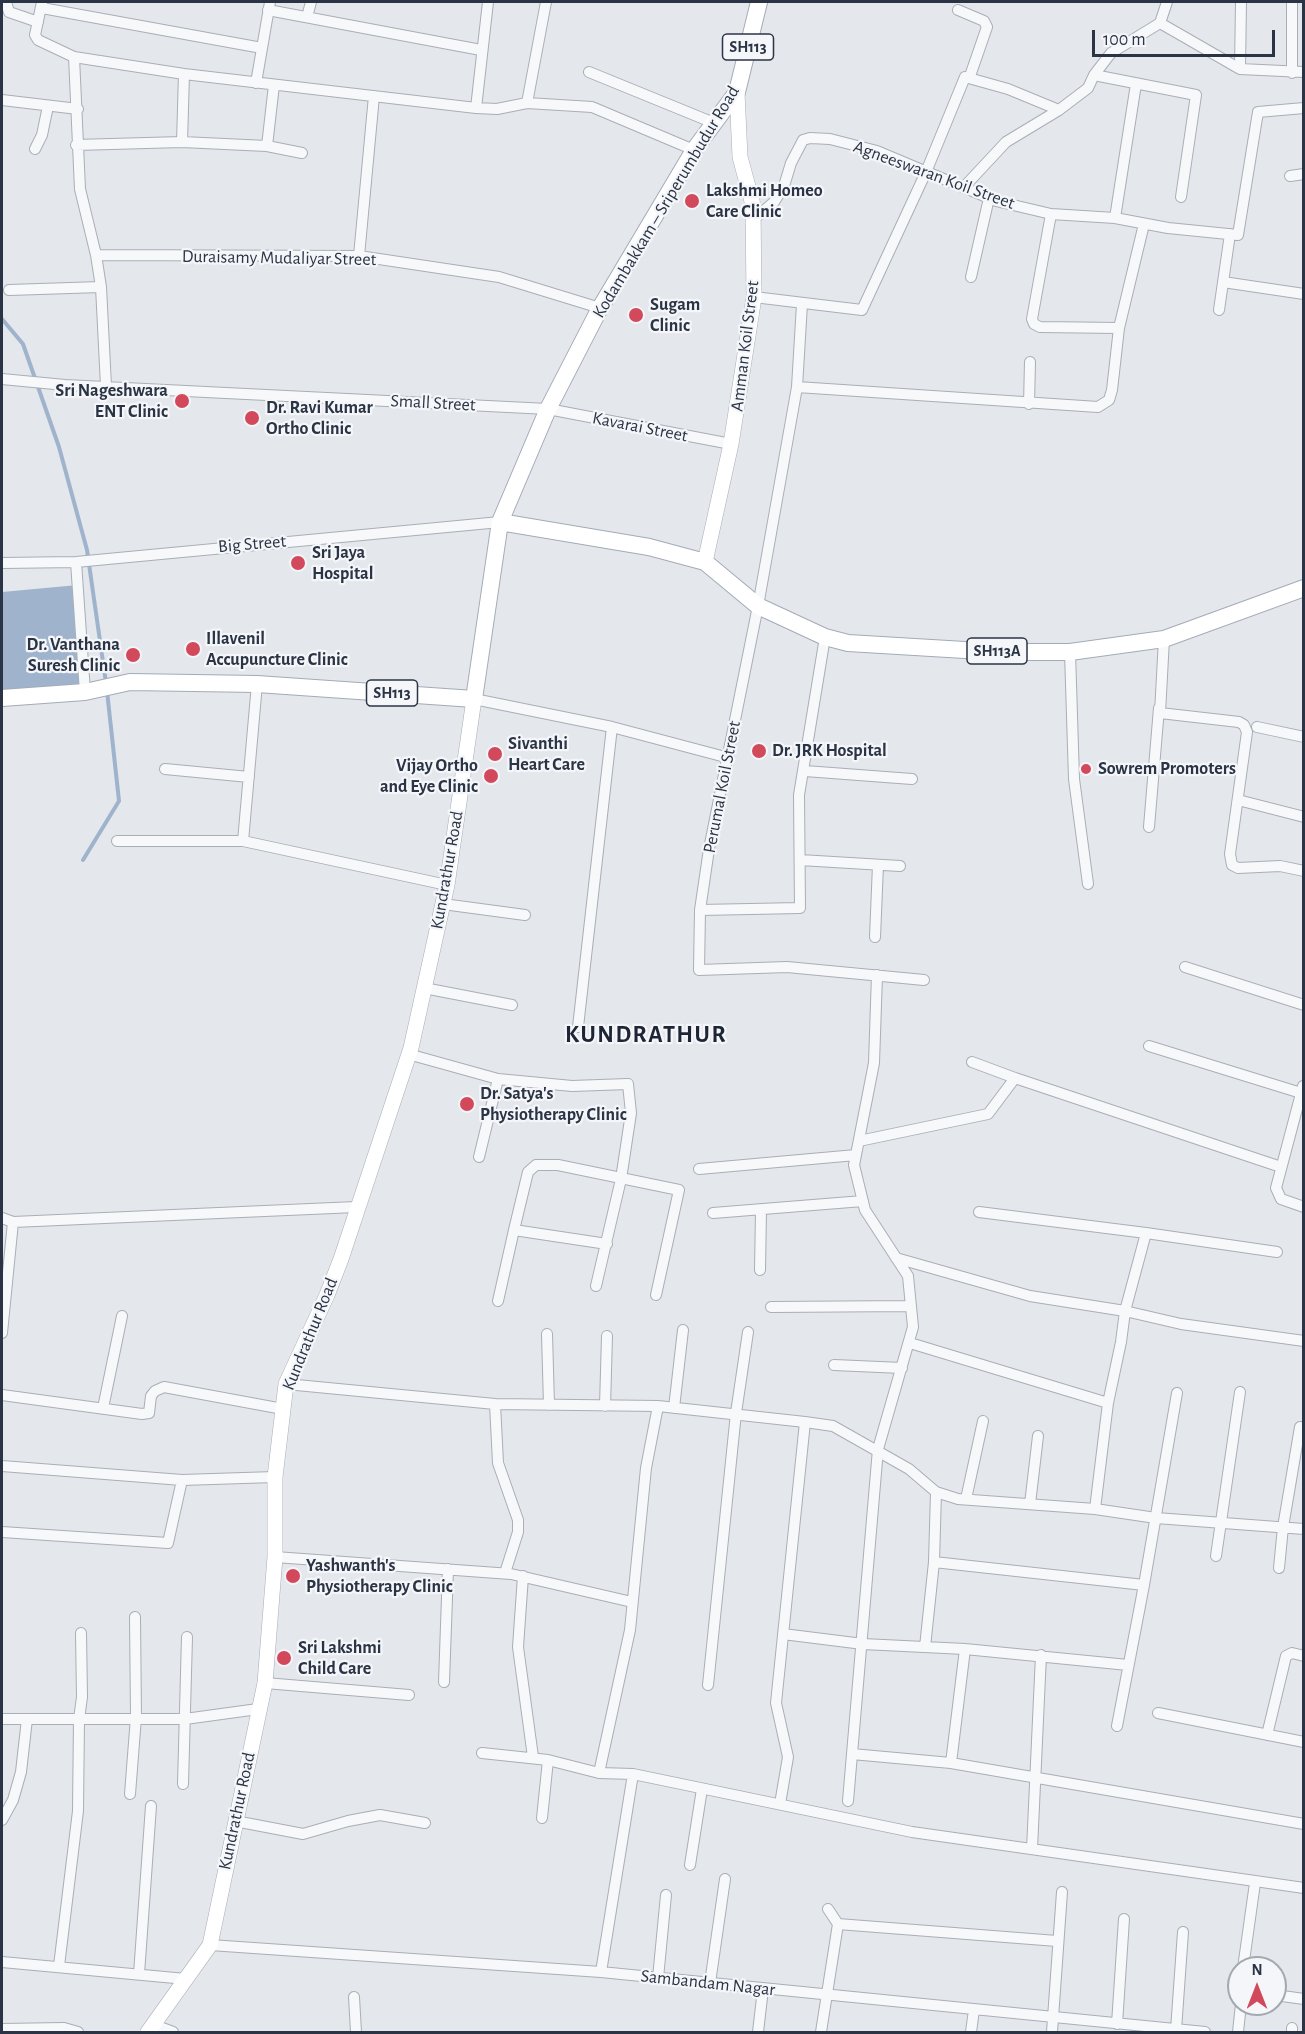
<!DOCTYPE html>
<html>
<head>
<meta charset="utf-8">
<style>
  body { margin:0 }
  #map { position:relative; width:1305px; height:2034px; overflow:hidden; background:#e4e7ec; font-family:"Alegreya Sans",sans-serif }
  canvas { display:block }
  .frame { position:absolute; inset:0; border:3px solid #2b3445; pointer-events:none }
  .north { position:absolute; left:1227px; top:1956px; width:60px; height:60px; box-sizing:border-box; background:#f4f6f9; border:2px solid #a4a8b1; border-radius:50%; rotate:0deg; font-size:16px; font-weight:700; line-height:24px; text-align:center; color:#2b3445 }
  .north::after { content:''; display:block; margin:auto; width:21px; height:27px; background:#d1495b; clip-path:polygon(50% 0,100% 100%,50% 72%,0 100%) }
  .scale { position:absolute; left:1092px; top:30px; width:183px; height:27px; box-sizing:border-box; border:3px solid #2b3445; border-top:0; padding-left:8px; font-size:18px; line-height:21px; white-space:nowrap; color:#2b3445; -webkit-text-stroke:4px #f4f6f9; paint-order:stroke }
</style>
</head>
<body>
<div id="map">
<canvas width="1305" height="2034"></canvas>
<div class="frame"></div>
<div class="north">N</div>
<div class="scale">100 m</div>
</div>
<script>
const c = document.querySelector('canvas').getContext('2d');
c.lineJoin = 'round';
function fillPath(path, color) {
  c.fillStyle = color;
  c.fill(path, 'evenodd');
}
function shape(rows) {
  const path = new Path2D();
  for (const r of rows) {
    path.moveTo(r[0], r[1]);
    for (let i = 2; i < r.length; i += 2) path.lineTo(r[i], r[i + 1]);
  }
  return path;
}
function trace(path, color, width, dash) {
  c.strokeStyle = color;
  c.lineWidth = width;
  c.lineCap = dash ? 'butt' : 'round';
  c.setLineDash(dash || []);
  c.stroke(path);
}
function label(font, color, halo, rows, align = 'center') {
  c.font = font + ' "Alegreya Sans",sans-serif';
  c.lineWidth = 4.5;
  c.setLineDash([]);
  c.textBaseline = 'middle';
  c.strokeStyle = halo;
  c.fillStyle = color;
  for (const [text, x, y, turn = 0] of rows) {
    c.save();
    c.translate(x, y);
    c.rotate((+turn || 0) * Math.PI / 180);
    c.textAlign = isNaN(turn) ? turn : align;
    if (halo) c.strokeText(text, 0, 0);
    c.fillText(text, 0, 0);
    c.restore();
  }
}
fillPath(shape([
  [78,585,82,685,2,690,2,592]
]), '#9fb4cc');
trace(shape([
  [2,319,23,344,59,447,87,550,106,683],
  [83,860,119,801,107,691]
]), '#9fb4cc', 4);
const street = shape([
  [6,2,9,12,38,22],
  [42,2,35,35,38,40,74,57,184,74,476,108,497,109,527,103,592,107,694,150],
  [1292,2,1292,73],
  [42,8,262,48],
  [268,10,481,50],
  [958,10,984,21,987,27,970,76],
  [307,17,311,2],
  [1160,23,1240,69,1304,72],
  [74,57,80,189,96,255,101,287,106,386],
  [1240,69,1241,2],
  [589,72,714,123],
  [1094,75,1196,95,1181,197],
  [256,83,270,2],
  [2,100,78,109],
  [527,103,546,2],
  [476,108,488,2],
  [182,142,184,74],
  [76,145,182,142,267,146,302,153],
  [267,146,274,85],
  [35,149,42,135,48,106],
  [1290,176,1304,174],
  [964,187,1006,142,1059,110,1088,88,1094,75,1111,53,1160,23,1167,2],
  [1051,214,1032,319,1034,324,1040,327,1119,328],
  [1115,218,1136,84],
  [754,219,774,202,784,186,791,163,803,140,810,138,830,139,877,151,996,201,1051,214,1115,218,1168,228,1238,235,1258,112,1304,108],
  [96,255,359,256,499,277,600,308],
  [359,256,374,96],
  [971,277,989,198],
  [1223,282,1304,294],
  [9,290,101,287],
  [754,297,862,310,926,172,965,77,1008,89,1059,110],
  [802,304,797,387,758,606,709,849,700,910,699,970,787,967,924,980],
  [1219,310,1230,234],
  [2,379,65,385,548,409,731,444],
  [797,387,1098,407,1109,400,1112,390,1119,328,1144,224],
  [1029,404,1030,362],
  [76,562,85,692],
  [2,563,76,562,500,522],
  [1164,639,1160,713,1239,722,1244,725,1247,732,1230,854,1232,865,1238,868,1280,866,1304,871],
  [1070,652,1074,779,1088,884],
  [474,699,612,727,729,758],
  [1257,727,1304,737],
  [165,769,249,777],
  [805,771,912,779],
  [1238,800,1304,817],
  [1149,827,1159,708],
  [117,841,243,841,447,885],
  [243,841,257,684],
  [800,860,900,866],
  [443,904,525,915],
  [700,910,800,908,799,795,825,637],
  [875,937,878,865],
  [1185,967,1304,1005],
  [424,988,512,1005],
  [578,1027,612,727],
  [1149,1046,1301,1093],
  [408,1054,498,1079,572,1086,628,1084,631,1113,621,1179,596,1286],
  [972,1062,1015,1078],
  [1303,1086,1276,1188,1281,1199,1304,1207],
  [859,1141,988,1114,1015,1078,1281,1167],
  [479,1157,498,1079],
  [699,1169,856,1155],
  [979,1212,1146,1233,1125,1311,1121,1342,1108,1403,1095,1509],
  [713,1213,863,1201],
  [2,1218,13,1222,356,1207],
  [1146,1233,1277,1252],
  [607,1244,514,1230,528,1172,536,1165,558,1165,679,1190,656,1295],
  [896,1258,1030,1296,1125,1311,1181,1324,1304,1341],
  [760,1270,761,1210],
  [498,1301,514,1230],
  [771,1307,910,1306],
  [2,1333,13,1222],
  [547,1334,549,1405],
  [910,1343,1108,1403],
  [834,1365,902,1368],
  [286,1384,495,1404,658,1406,805,1422,833,1426,909,1469,936,1492,958,1499,1095,1509,1156,1518,1304,1529],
  [2,1395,142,1414,149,1413,151,1396,155,1391,164,1387,283,1409],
  [495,1404,498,1463,518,1520,518,1532,505,1573],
  [605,1406,607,1336],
  [103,1408,122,1316],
  [674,1408,683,1330],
  [2,1466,182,1480,275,1477],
  [966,1499,983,1421],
  [1030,1504,1038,1436],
  [2,1532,168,1543,182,1480],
  [1216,1556,1240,1392],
  [275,1557,511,1574,632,1602],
  [934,1562,1144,1585],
  [1279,1568,1283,1527,1300,1427],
  [523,1576,518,1647,533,1757],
  [783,1634,863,1644,965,1649,1128,1665],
  [925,1647,934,1562,936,1492],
  [444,1682,448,1569],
  [265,1683,409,1695],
  [708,1685,736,1413,748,1332],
  [1158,1713,1304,1742],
  [2,1719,185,1719,258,1709],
  [1117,1726,1144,1585,1177,1393],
  [1267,1735,1286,1656,1292,1653,1304,1656],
  [482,1753,548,1760,599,1773,633,1774,912,1832,1304,1888],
  [852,1754,951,1763,1304,1824],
  [951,1763,965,1649],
  [599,1773,630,1630,646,1468,658,1406],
  [183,1784,187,1637],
  [130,1794,136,1717,135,1617],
  [848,1801,878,1449,913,1327,908,1276,865,1210,854,1165,874,1063,877,975],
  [780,1804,788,1757,776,1703,805,1422],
  [542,1818,548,1760],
  [2,1820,13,1800,21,1772,27,1719],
  [235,1821,303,1834,348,1821,380,1815,425,1823],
  [1032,1849,1041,1655],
  [690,1865,702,1789],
  [838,1924,1057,1941],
  [210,1945,601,1972,1205,2032],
  [2,1962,186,1979],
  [59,1966,78,1811,79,1719,82,1697,81,1633],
  [1243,1968,1255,1883],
  [601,1972,633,1774],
  [139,1974,151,1806],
  [658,1978,666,1895],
  [710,1983,725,1879],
  [1275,1995,1304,1999],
  [354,1997,356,2032],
  [1117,2024,1124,1919],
  [154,2025,173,2032],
  [2,2029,64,2028,78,2032],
  [1176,2030,1183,1932],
  [758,2032,763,1989],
  [821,2032,838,1924,828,1909],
  [971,2032,974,2010],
  [1052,2032,1062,1892],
  [1238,2032,1241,2004],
  [1292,2032,1292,2028]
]);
const secondary = shape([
  [705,562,731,444,754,297,753,205,740,157,737,92],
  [148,2032,210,1945,265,1683,275,1557,275,1477,286,1384,327,1295,341,1259,411,1048,447,885,474,699]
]);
const primary = shape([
  [500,522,649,547,705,562,758,606,825,637,848,643,998,652,1070,652,1164,639,1304,588],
  [2,698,85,692,130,682,257,684,474,699,500,522,548,409,600,308,694,150,737,92,759,2]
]);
trace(street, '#a9aeb7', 12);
trace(secondary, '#a9aeb7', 16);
trace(primary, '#a3abb8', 18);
trace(street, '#f7f8fa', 10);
trace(secondary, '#fff', 15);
trace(primary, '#fff', 16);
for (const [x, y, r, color] of [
  [692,201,8,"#d1495b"],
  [636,315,8,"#d1495b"],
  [182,401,8,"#d1495b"],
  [252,418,8,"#d1495b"],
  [298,563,8,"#d1495b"],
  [193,649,8,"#d1495b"],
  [133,655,8,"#d1495b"],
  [759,751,8,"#d1495b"],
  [495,754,8,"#d1495b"],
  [1086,769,6,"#d1495b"],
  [491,776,8,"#d1495b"],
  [467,1104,8,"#d1495b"],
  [293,1576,8,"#d1495b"],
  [284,1658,8,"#d1495b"]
]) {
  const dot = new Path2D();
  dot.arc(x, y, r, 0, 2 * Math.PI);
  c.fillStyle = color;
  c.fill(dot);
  trace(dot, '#f4f6f9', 2);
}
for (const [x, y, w] of [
  [748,47,51],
  [997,651,60],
  [392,693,51]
]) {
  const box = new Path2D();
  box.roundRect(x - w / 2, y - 13, w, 26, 4.5);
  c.fillStyle = '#f4f6f9';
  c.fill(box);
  trace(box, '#2b3445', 1.5);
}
label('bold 16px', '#2b3445', null, [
  ["SH113",748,47],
  ["SH113A",997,651],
  ["SH113",392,693]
]);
label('18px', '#2b3445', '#f4f6f9', [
  ["Agneeswaran Koil Street",934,175,20],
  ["Kodambakkam – Sriperumbudur Road",666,202,-59],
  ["Duraisamy Mudaliyar Street",279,258,1],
  ["Amman Koil Street",745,346,-83],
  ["Small Street",433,403,3],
  ["Kavarai Street",640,427,11],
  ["Big Street",252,544,-5],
  ["Perumal Koil Street",722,787,-79],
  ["Kundrathur Road",447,870,-80],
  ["Kundrathur Road",310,1334,-68],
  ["Kundrathur Road",237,1811,-78],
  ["Sambandam Nagar",708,1983,6]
]);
label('bold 18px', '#2b3445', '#f4f6f9', [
  ["Lakshmi Homeo",706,191],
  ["Care Clinic",706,212],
  ["Sugam",650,305],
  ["Clinic",650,326],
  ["Sri Nageshwara",168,391,"right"],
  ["ENT Clinic",168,412,"right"],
  ["Dr. Ravi Kumar",266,408],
  ["Ortho Clinic",266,429],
  ["Sri Jaya",312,553],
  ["Hospital",312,574],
  ["Illavenil",206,639],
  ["Accupuncture Clinic",206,660],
  ["Dr. Vanthana",120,645,"right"],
  ["Suresh Clinic",120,666,"right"],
  ["Sivanthi",508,744],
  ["Heart Care",508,765],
  ["Dr. JRK Hospital",772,751],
  ["Vijay Ortho",478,766,"right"],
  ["and Eye Clinic",478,787,"right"],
  ["Sowrem Promoters",1098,769],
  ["Dr. Satya's",480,1094],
  ["Physiotherapy Clinic",480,1115],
  ["Yashwanth's",306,1566],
  ["Physiotherapy Clinic",306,1587],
  ["Sri Lakshmi",298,1648],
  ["Child Care",298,1669]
], 'left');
c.letterSpacing = '1.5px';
label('bold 24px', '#1d2536', '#f4f6f9', [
  ["KUNDRATHUR",646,1035]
]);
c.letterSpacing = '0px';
</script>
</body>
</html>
